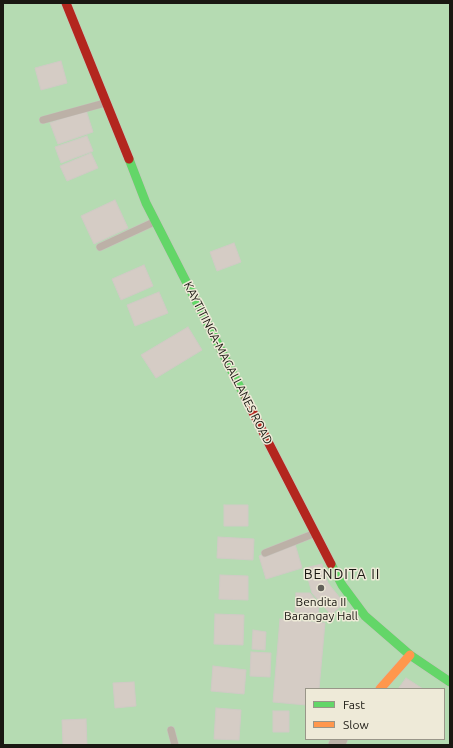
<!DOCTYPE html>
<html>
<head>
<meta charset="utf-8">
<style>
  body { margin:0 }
  #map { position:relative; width:453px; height:748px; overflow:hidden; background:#e9e6dd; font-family:Ubuntu,sans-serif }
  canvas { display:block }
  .frame { position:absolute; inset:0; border:4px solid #1a1812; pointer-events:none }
  .legend { position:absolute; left:305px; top:688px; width:140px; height:52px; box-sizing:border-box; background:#eeead8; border:1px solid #999689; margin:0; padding:5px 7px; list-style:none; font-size:12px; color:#1a1812 }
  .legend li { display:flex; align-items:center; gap:8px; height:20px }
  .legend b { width:20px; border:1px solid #999689 }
</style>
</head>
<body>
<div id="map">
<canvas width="453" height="748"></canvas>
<div class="frame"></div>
<ul class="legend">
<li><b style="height:5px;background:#63d668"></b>Fast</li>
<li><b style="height:5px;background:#ff974d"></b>Slow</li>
</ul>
</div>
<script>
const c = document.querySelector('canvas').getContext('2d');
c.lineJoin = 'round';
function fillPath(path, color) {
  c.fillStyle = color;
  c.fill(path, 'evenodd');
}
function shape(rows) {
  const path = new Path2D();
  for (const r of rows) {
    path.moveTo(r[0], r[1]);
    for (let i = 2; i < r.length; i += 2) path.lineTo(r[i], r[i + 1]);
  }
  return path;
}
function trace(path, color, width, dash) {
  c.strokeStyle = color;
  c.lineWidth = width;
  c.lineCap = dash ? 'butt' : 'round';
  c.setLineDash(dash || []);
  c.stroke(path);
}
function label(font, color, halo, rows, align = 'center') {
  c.font = font + ' Ubuntu,sans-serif';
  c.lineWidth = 3;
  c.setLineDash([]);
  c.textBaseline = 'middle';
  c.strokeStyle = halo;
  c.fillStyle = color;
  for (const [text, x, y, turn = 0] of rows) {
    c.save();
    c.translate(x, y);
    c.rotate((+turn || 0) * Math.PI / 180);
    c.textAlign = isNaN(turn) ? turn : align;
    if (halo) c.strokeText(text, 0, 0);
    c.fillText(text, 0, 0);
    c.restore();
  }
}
fillPath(shape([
  [3,3,450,3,450,745,3,745],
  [306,689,444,689,444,739,306,739]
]), '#b5dbb2');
const building = shape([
  [61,61,67,83,41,90,35,68,61,61],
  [86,110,93,132,58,144,50,123,86,110],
  [87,136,93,151,61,163,55,147,87,136],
  [91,153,98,168,67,181,60,166,91,153],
  [115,200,128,228,94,244,81,216,115,200],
  [234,243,241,262,217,271,210,252,234,243],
  [144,265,153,286,121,300,112,279,144,265],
  [159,292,168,313,135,326,127,305,159,292],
  [188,327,202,350,156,378,141,355,188,327],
  [224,505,248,505,248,526,224,526,224,505],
  [218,537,254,539,253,560,217,558,218,537],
  [295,544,302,568,266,579,259,556,295,544],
  [322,564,328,583,344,603,331,615,312,593,305,568,322,564],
  [220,575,248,576,248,600,219,599,220,575],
  [296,593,310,593,319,604,318,614,295,612,296,593],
  [215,614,244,615,243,645,214,644,215,614],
  [280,619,325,623,319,689,306,689,306,705,273,702,280,619],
  [253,630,266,632,265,650,252,649,253,630],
  [251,652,271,653,270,677,250,676,251,652],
  [213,666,246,670,244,694,211,691,213,666],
  [406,678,423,689,398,689,406,678],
  [134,682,136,706,115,708,113,683,134,682],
  [216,708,241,710,239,740,214,739,216,708],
  [273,711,289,711,289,732,273,732,273,711],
  [86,719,87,745,63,745,62,720,86,719]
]);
fillPath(building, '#d5ccc5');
trace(building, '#d0cbc5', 1);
const lane = shape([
  [43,120,105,103],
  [100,247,154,222],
  [265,553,313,534],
  [171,730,175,745]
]);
const street = shape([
  [336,745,340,739]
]);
const fast = shape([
  [129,159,146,203,246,399],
  [331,564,342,585,365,616,410,655,450,682]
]);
const slow = shape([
  [380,689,410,655]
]);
const jam = shape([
  [66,3,129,159],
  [246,399,331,564]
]);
trace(lane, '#c7c4bd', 8);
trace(street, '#c7c4bd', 16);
trace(fast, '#c7c4bd', 10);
trace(slow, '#c7c4bd', 10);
trace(jam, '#c7c4bd', 10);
trace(lane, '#bcb1a7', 7);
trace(street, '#bcb1a7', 15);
trace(fast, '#63d668', 9);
trace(slow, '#ff974d', 9);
trace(jam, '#b3261e', 9);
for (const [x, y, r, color] of [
  [321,588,4,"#626059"]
]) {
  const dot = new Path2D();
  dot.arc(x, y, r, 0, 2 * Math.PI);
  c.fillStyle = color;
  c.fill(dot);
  trace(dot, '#eeead8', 1.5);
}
label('12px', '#1a1812', '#eeead8', [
  ["KAYTITINGA-MAGALLANES ROAD",228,363,63]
]);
label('12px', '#1a1812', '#eeead8', [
  ["Bendita II",321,602],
  ["Barangay Hall",321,616]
]);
c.letterSpacing = '1px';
label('14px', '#1a1812', '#eeead8', [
  ["BENDITA II",342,574]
]);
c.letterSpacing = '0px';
</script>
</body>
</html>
